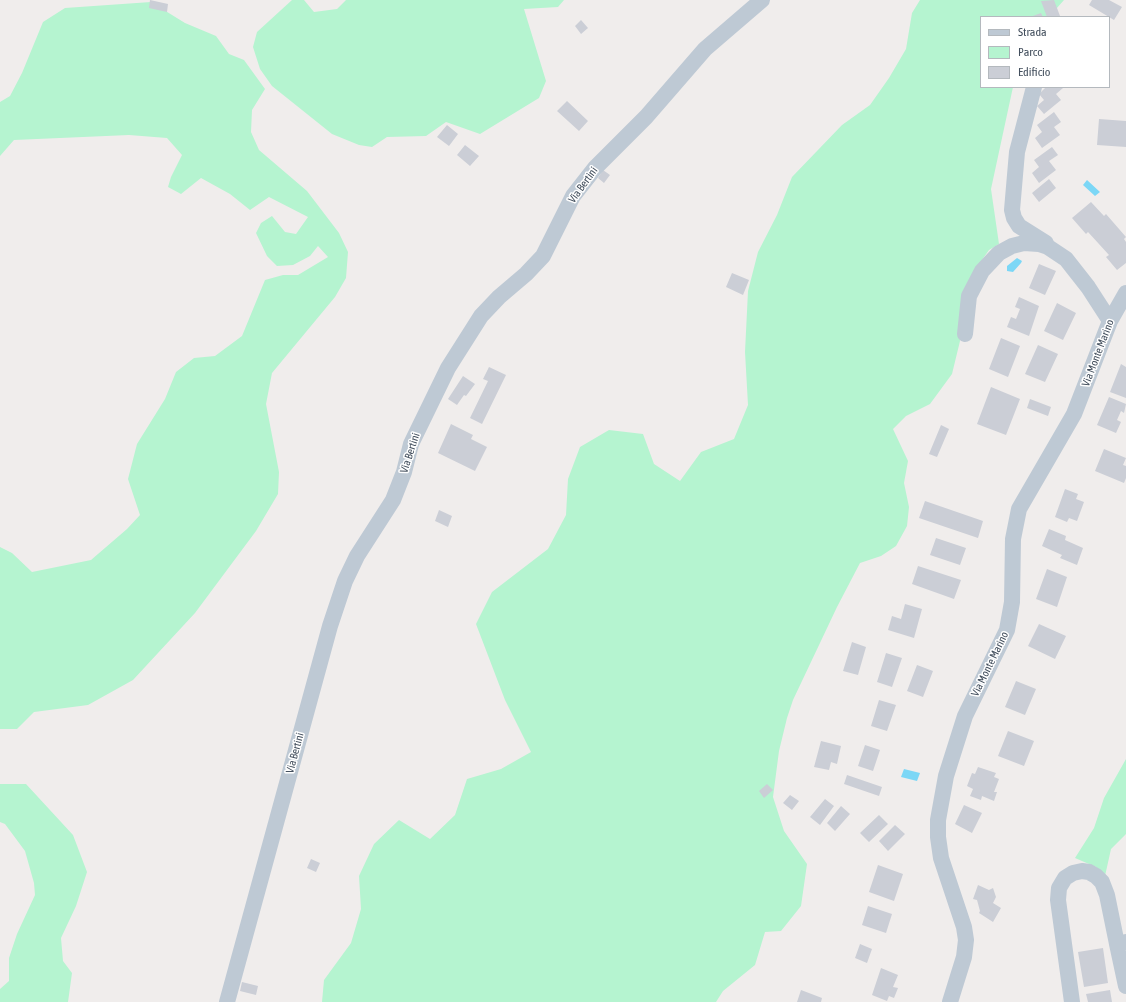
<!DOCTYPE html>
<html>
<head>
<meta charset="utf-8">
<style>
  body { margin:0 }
  #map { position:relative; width:1126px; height:1002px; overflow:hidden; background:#f0edec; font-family:"Asap Condensed",sans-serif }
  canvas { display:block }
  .legend { position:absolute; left:980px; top:16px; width:130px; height:72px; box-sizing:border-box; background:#fff; border:1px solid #b4b9be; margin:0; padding:5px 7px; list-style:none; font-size:12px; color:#434f5d }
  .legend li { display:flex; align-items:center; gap:8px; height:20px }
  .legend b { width:20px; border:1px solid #b4b9be }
</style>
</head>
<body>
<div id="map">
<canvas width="1126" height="1002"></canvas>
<ul class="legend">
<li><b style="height:5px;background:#bec9d4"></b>Strada</li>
<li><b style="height:11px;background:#b5f4d0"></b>Parco</li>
<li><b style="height:11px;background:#cbced6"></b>Edificio</li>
</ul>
</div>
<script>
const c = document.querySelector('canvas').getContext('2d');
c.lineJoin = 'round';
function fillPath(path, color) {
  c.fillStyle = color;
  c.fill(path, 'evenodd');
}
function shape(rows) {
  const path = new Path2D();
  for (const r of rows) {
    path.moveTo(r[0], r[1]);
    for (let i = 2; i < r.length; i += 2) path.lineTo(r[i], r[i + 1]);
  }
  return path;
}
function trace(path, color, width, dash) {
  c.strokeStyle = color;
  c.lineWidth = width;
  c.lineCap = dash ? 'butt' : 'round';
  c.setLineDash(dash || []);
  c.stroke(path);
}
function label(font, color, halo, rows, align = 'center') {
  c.font = font + ' "Asap Condensed",sans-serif';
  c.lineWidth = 3;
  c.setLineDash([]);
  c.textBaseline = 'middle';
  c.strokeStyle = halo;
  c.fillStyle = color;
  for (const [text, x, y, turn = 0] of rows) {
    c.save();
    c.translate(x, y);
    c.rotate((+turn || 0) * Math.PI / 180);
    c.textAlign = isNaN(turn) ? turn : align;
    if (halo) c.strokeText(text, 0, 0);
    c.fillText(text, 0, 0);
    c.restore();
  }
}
fillPath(shape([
  [292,0,304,0,314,12,337,9,346,0,564,0,558,7,524,9,546,81,539,98,480,134,446,122,426,136,387,137,372,147,359,145,332,134,272,86,260,69,253,47,257,32],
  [920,0,1064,0,1049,17,981,17,981,87,1013,87,991,189,999,244,989,250,972,274,962,314,960,341,952,374,930,404,906,416,893,429,908,461,904,483,909,507,907,526,896,546,881,556,860,563,837,607,793,700,787,718,779,751,773,797,784,831,807,864,801,906,781,931,765,932,755,965,723,991,716,1002,322,1002,324,980,351,943,361,909,359,876,374,844,399,820,430,839,455,815,467,779,501,769,531,752,505,700,476,624,492,592,548,549,566,515,568,479,580,447,609,430,643,434,654,464,680,481,701,452,734,439,748,405,745,352,748,291,758,252,777,215,792,177,842,125,870,105,889,78,906,49,912,13],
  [151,2,185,23,216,36,229,54,244,60,265,89,252,110,251,132,259,150,307,191,339,233,348,252,346,278,335,297,272,373,266,404,279,472,278,494,256,531,195,613,133,680,88,705,34,712,17,729,0,729,0,547,12,553,32,572,91,560,127,529,140,515,128,479,137,444,165,399,176,372,194,358,215,356,242,336,265,280,283,275,298,275,328,257,318,246,310,256,293,265,277,266,267,256,256,233,261,223,272,216,285,232,296,234,308,217,269,197,250,210,230,194,201,178,181,194,168,187,171,177,182,155,167,138,129,135,14,140,0,156,0,102,10,96,22,73,43,22,65,8],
  [1126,759,1126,834,1111,849,1105,876,1096,867,1075,858,1094,828,1104,798],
  [0,784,26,784,73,835,87,872,76,906,61,938,63,961,72,973,68,1002,0,1002,0,989,9,981,9,958,17,934,35,895,34,883,25,851,5,824,0,822]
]), '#b5f4d0');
fillPath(shape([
  [1087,180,1100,192,1095,196,1083,185],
  [1017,258,1022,261,1021,263,1013,272,1007,271,1007,266],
  [904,769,920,773,917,781,901,777]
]), '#7cd7f6');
fillPath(shape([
  [150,0,168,4,167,12,149,8],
  [1054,0,1060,16,1047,17,1041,1],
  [1092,0,1109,0,1122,7,1114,20,1089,5],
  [1041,13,1043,17,1030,17],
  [581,20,588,28,581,34,575,26],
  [1046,87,1063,88,1056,94,1061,100,1044,114,1037,106,1044,100,1039,94],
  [567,101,588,121,579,131,557,111],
  [1054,112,1061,122,1054,127,1060,135,1042,148,1035,138,1042,132,1037,125],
  [1099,119,1126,121,1126,147,1097,145],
  [447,125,458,134,449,146,437,137],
  [465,145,479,156,470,166,457,155],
  [1052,147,1058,155,1049,161,1056,170,1039,183,1032,173,1039,167,1034,160],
  [603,170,610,175,604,183,598,178],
  [1049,179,1056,188,1039,202,1032,193],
  [1091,202,1104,216,1106,214,1126,237,1124,239,1126,242,1126,263,1117,270,1106,257,1109,255,1088,232,1086,234,1072,218],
  [1039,264,1056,271,1045,295,1029,288],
  [732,273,749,280,743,295,726,287],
  [1019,297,1039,306,1029,336,1007,327,1011,317,1016,319,1020,309,1015,307],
  [1057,303,1076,313,1063,340,1044,331],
  [1001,338,1020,346,1008,377,989,369],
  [1038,345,1058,354,1045,382,1025,374],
  [1121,364,1126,367,1126,398,1110,392],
  [489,367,506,375,482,424,470,418,488,381,483,379],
  [463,376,475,384,466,396,464,395,457,405,448,399],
  [991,387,1020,399,1006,435,977,424],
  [1109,397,1126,404,1124,413,1121,411,1117,420,1121,422,1116,433,1097,425],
  [1030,399,1051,407,1048,416,1027,408],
  [451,424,473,435,471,439,487,447,475,471,438,453],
  [941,425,949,429,937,457,929,454],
  [1104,449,1126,458,1123,465,1126,466,1126,478,1124,483,1095,471],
  [1065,489,1078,494,1076,499,1084,502,1077,521,1069,518,1067,522,1055,517],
  [925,501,983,521,978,538,919,518],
  [439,510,452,516,448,527,435,521],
  [1049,529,1066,536,1065,540,1083,548,1077,565,1060,558,1062,555,1042,546],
  [936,538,966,548,960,565,930,555],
  [918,566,961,580,954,599,912,584],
  [1047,569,1067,577,1057,607,1036,599],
  [905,604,922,609,914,638,888,630,892,616,901,619],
  [1039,624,1066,636,1055,659,1028,646],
  [852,642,866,647,858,675,843,671],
  [886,653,902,658,892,687,877,682],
  [917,665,933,671,923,697,907,691],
  [1016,681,1036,689,1025,715,1005,707],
  [879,700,896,705,887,731,871,726],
  [1008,731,1034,741,1024,766,998,756],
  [821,741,841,746,837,764,831,762,829,770,814,767],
  [865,745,880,750,873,771,858,766],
  [978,767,996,773,994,777,999,779,994,792,997,792,994,801,982,796,981,800,970,796,973,789,967,786,972,773,975,774],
  [847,775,882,787,879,796,844,784],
  [767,784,773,790,764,798,759,791],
  [790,795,799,801,792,810,783,803],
  [825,799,834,806,820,825,810,817],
  [964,805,982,813,972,833,955,824],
  [841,806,850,814,835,831,827,823],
  [879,815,888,824,869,842,860,833],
  [895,825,905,834,888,851,879,841],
  [311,859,320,863,316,872,307,868],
  [878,865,903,874,894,901,869,892],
  [978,885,989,890,993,888,996,897,993,903,1001,908,993,922,979,913,980,911,977,900,973,899],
  [868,906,892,914,886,933,862,925],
  [860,944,872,949,867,963,855,958],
  [1103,948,1108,983,1084,987,1078,952],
  [881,968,898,975,893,987,898,988,894,998,889,996,887,1001,872,995],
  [242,982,258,986,256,995,240,991],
  [801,990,822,998,821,1002,797,1002],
  [1110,990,1112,1002,1088,1002,1086,994]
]), '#cbced6');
trace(shape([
  [1034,87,1017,152,1012,210,1014,218,1019,226,1046,243],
  [965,334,969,296,982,271,999,253,1012,246,1024,243,1039,244,1048,247,1066,259,1088,287,1110,321],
  [1117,944,1126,986],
  [227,1002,330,626,345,581,357,556,393,500,404,472,411,444,448,368,481,316,499,297,526,274,543,256,573,196,595,168,646,117,705,49,762,0],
  [950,1002,964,957,966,940,964,927,941,858,938,837,938,820,946,776,965,716,1007,630,1012,602,1013,539,1019,509,1074,414,1110,321,1126,293],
  [1072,1002,1058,900,1059,888,1065,878,1073,873,1082,871,1089,872,1096,876,1102,882,1107,895,1117,944,1126,942]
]), '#bec9d4', 16);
label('11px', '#434f5d', '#fff', [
  ["Via Bertini",583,185,-54],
  ["Via Monte Marino",1098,353,-69],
  ["Via Bertini",410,453,-72],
  ["Via Monte Marino",990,664,-64],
  ["Via Bertini",295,753,-75]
]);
</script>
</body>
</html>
